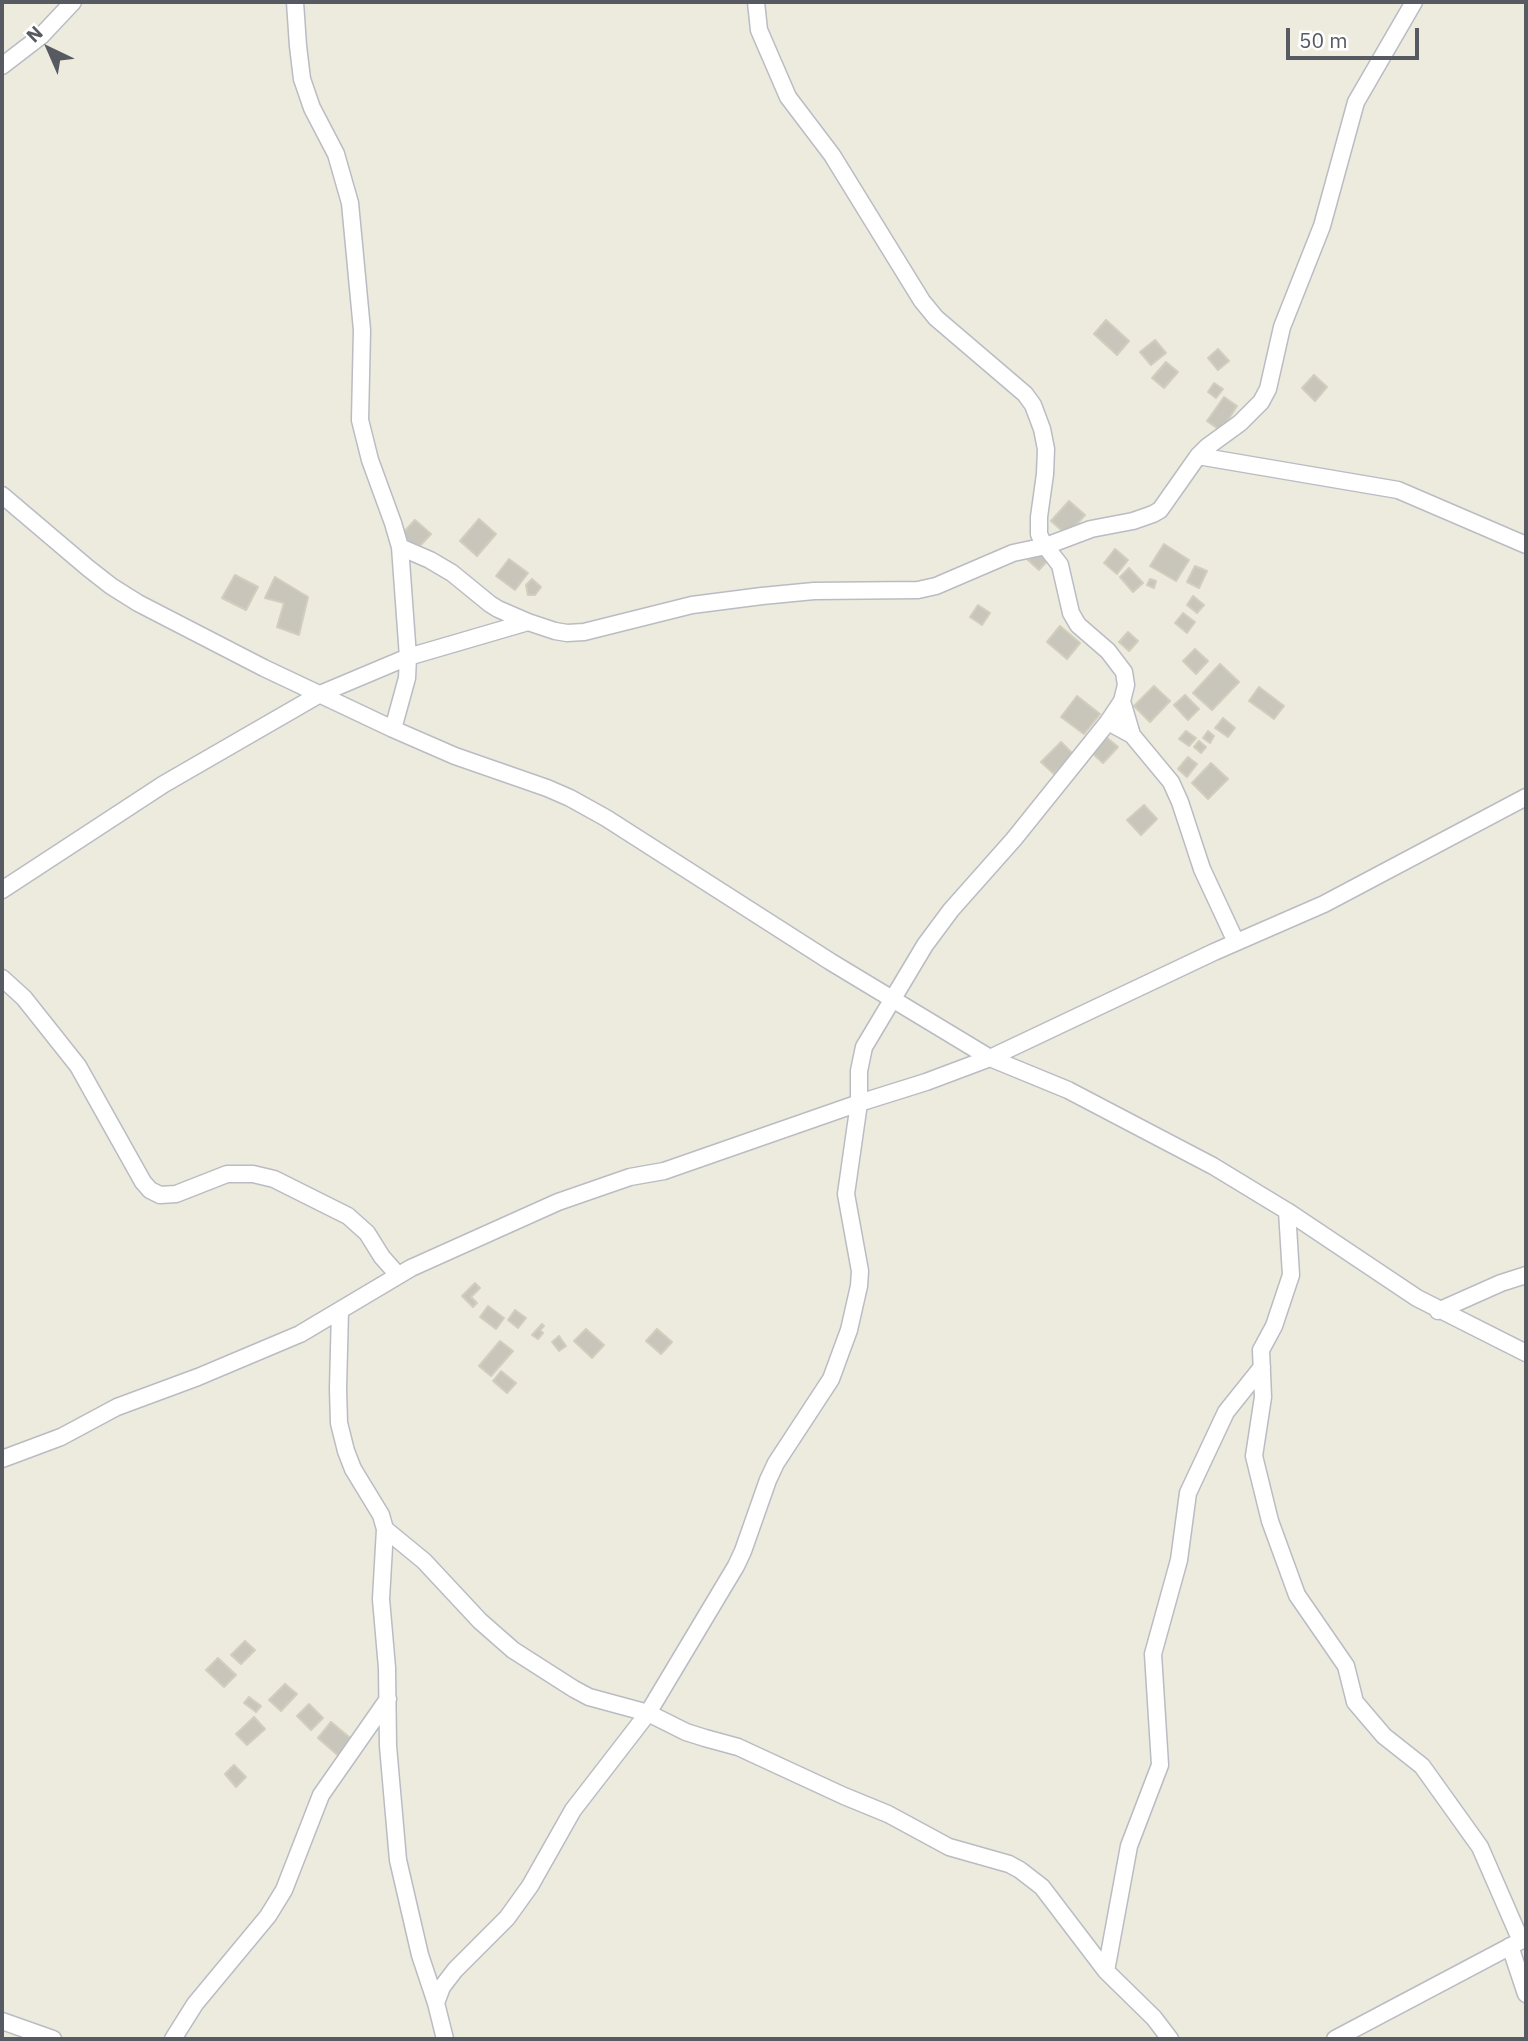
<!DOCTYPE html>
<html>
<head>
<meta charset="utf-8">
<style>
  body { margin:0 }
  #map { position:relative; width:1528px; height:2041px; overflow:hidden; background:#edebde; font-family:"IBM Plex Sans",sans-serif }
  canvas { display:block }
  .frame { position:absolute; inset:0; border:4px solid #575b61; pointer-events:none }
  .north { position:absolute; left:14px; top:14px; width:70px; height:70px; -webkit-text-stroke:5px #fff; paint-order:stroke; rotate:316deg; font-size:19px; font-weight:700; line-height:28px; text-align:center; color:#575b61 }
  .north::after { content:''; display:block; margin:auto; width:24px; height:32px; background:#575b61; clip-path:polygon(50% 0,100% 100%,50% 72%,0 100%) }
  .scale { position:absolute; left:1286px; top:28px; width:133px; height:32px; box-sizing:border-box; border:4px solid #575b61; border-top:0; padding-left:9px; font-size:21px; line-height:24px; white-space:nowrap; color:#575b61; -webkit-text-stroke:5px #fff; paint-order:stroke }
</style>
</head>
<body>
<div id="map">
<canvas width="1528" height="2041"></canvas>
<div class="frame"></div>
<div class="north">N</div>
<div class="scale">50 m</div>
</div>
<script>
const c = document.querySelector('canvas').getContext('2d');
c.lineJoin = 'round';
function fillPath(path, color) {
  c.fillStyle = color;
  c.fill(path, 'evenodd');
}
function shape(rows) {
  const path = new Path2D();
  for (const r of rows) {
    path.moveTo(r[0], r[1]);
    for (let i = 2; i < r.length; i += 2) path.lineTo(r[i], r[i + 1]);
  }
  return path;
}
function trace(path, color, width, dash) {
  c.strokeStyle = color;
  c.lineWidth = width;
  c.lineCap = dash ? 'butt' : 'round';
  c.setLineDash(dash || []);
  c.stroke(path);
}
const building = shape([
  [1106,320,1129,341,1117,355,1094,334,1106,320],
  [1155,340,1166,353,1151,365,1140,352,1155,340],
  [1218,349,1229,361,1218,370,1208,358,1218,349],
  [1166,362,1178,372,1164,388,1152,378,1166,362],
  [1314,375,1327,387,1315,401,1302,388,1314,375],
  [1214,383,1223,389,1216,398,1208,392,1214,383],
  [1224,397,1237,406,1221,431,1207,421,1224,397],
  [1069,501,1085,515,1067,535,1051,521,1069,501],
  [479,519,496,534,477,556,460,541,479,519],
  [415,520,431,534,417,549,401,535,415,520],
  [1164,544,1189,560,1176,581,1150,566,1164,544],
  [1038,549,1049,559,1039,570,1028,560,1038,549],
  [1115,549,1128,560,1117,574,1104,563,1115,549],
  [509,559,528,573,515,590,496,576,509,559],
  [1195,566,1207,571,1199,588,1187,582,1195,566],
  [1129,568,1143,583,1133,592,1120,577,1129,568],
  [235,575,258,587,246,610,222,598,235,575],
  [275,577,308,597,299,635,277,627,284,603,265,598,275,577],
  [532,579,541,587,535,595,528,595,526,585,532,579],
  [1150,579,1156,581,1154,588,1147,585,1150,579],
  [1193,596,1204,605,1197,613,1187,605,1193,596],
  [978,605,990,613,982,625,970,617,978,605],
  [1183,613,1195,622,1187,633,1175,623,1183,613],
  [1060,626,1080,643,1067,659,1047,642,1060,626],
  [1128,632,1138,641,1129,651,1119,642,1128,632],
  [1195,649,1208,661,1196,674,1183,661,1195,649],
  [1220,664,1239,682,1212,710,1193,693,1220,664],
  [1154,686,1170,701,1150,722,1134,706,1154,686],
  [1259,687,1284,706,1274,719,1249,701,1259,687],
  [1185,695,1199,709,1188,720,1174,705,1185,695],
  [1077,696,1100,714,1084,734,1061,717,1077,696],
  [1223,718,1235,728,1228,737,1215,728,1223,718],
  [1186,731,1196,738,1189,746,1179,739,1186,731],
  [1208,731,1214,736,1210,743,1203,738,1208,731],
  [1106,737,1118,747,1103,763,1092,753,1106,737],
  [1199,741,1206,747,1201,753,1194,747,1199,741],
  [1061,742,1073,754,1054,774,1041,762,1061,742],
  [1188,757,1197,764,1187,777,1178,769,1188,757],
  [1211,763,1228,779,1208,799,1192,783,1211,763],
  [1144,805,1157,819,1141,835,1127,820,1144,805],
  [475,1283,480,1288,471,1297,477,1303,473,1307,462,1296,475,1283],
  [488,1306,504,1318,496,1329,480,1317,488,1306],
  [515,1310,526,1318,518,1328,508,1320,515,1310],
  [542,1324,544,1326,540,1330,543,1333,538,1339,532,1335,542,1324],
  [586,1329,604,1345,592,1358,574,1341,586,1329],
  [657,1329,672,1342,661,1354,646,1341,657,1329],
  [559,1336,566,1346,559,1351,552,1342,559,1336],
  [500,1341,513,1351,491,1376,479,1366,500,1341],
  [501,1371,516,1383,507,1393,493,1381,501,1371],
  [245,1641,255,1650,241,1664,231,1655,245,1641],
  [218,1658,236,1675,224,1687,206,1670,218,1658],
  [285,1684,297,1694,281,1711,269,1700,285,1684],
  [249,1697,261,1706,256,1712,244,1703,249,1697],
  [309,1704,323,1718,311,1730,297,1716,309,1704],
  [254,1717,265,1729,247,1745,236,1734,254,1717],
  [331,1722,355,1742,341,1758,318,1738,331,1722],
  [234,1765,246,1777,236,1787,225,1774,234,1765]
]);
fillPath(building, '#c8c5bb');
trace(building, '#d2cdbc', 2);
const minor = shape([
  [295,2,298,46,302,79,312,108,336,154,350,203,362,330,360,420,370,460,393,523,400,547,408,657,407,678,393,729],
  [2,66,41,36,73,2],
  [1198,456,1398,490,1526,545],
  [2,495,88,568,111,586,138,603,264,668,393,729,455,756,547,788,570,798,606,818,831,962,990,1058,1068,1090,1213,1166,1287,1211,1417,1298,1526,1353],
  [400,547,430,560,452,573,490,604,498,609,528,622,555,631,567,633,584,632,692,605,762,596,814,591,918,590,936,586,1013,553,1046,546,1091,529,1133,521,1153,514,1160,510,1198,456,1207,447,1240,423,1261,402,1268,389,1282,327,1322,226,1356,102,1414,2],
  [1122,701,1132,735],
  [1108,722,1132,735,1171,782,1180,802,1202,869,1236,942],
  [2,890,164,784,320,694,408,657,528,622],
  [2,978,24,998,78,1066,143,1182,150,1190,160,1195,176,1194,227,1174,253,1174,274,1179,348,1216,367,1233,382,1257,398,1275],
  [1287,1211,1291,1275,1274,1326,1261,1350,1263,1397,1254,1456,1270,1521,1297,1595,1346,1666,1355,1702,1384,1736,1422,1766,1480,1847,1521,1941],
  [340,1310,338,1389,339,1423,346,1451,353,1469,381,1515,385,1529,381,1599,387,1668,388,1746,398,1860,420,1955,436,2003],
  [1438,1311,1501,1283,1526,1275],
  [2,1459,61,1437,117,1407,198,1377,300,1334,411,1268,558,1202,630,1177,664,1171,859,1103,926,1082,990,1058,1214,952,1324,904,1526,797],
  [385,1529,424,1561,480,1621,513,1650,574,1689,589,1697,648,1713,686,1732,705,1738,738,1747,844,1796,888,1814,949,1847,1009,1864,1020,1870,1042,1887,1106,1971,1154,2018,1170,2039],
  [1510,1946,1526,1994],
  [1106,1971,1129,1846,1160,1765,1153,1654,1179,1560,1188,1493,1226,1412,1262,1367],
  [2,2021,53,2039],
  [173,2039,195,2004,268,1916,284,1890,321,1795,388,1699],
  [445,2039,436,2003,442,1987,455,1970,507,1918,530,1886,573,1810,648,1713,736,1566,743,1551,768,1480,776,1463,831,1379,849,1330,859,1286,860,1271,846,1194,859,1103,859,1071,864,1047,925,945,951,910,1014,839,1108,722,1122,701,1126,685,1124,672,1108,651,1078,625,1071,613,1060,565,1043,543,1039,534,1039,517,1045,474,1046,449,1042,429,1033,405,1025,394,936,318,922,301,832,155,788,97,759,30,756,2],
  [1335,2039,1526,1938]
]);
trace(minor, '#b9bcc2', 19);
trace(minor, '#fff', 16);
</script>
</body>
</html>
